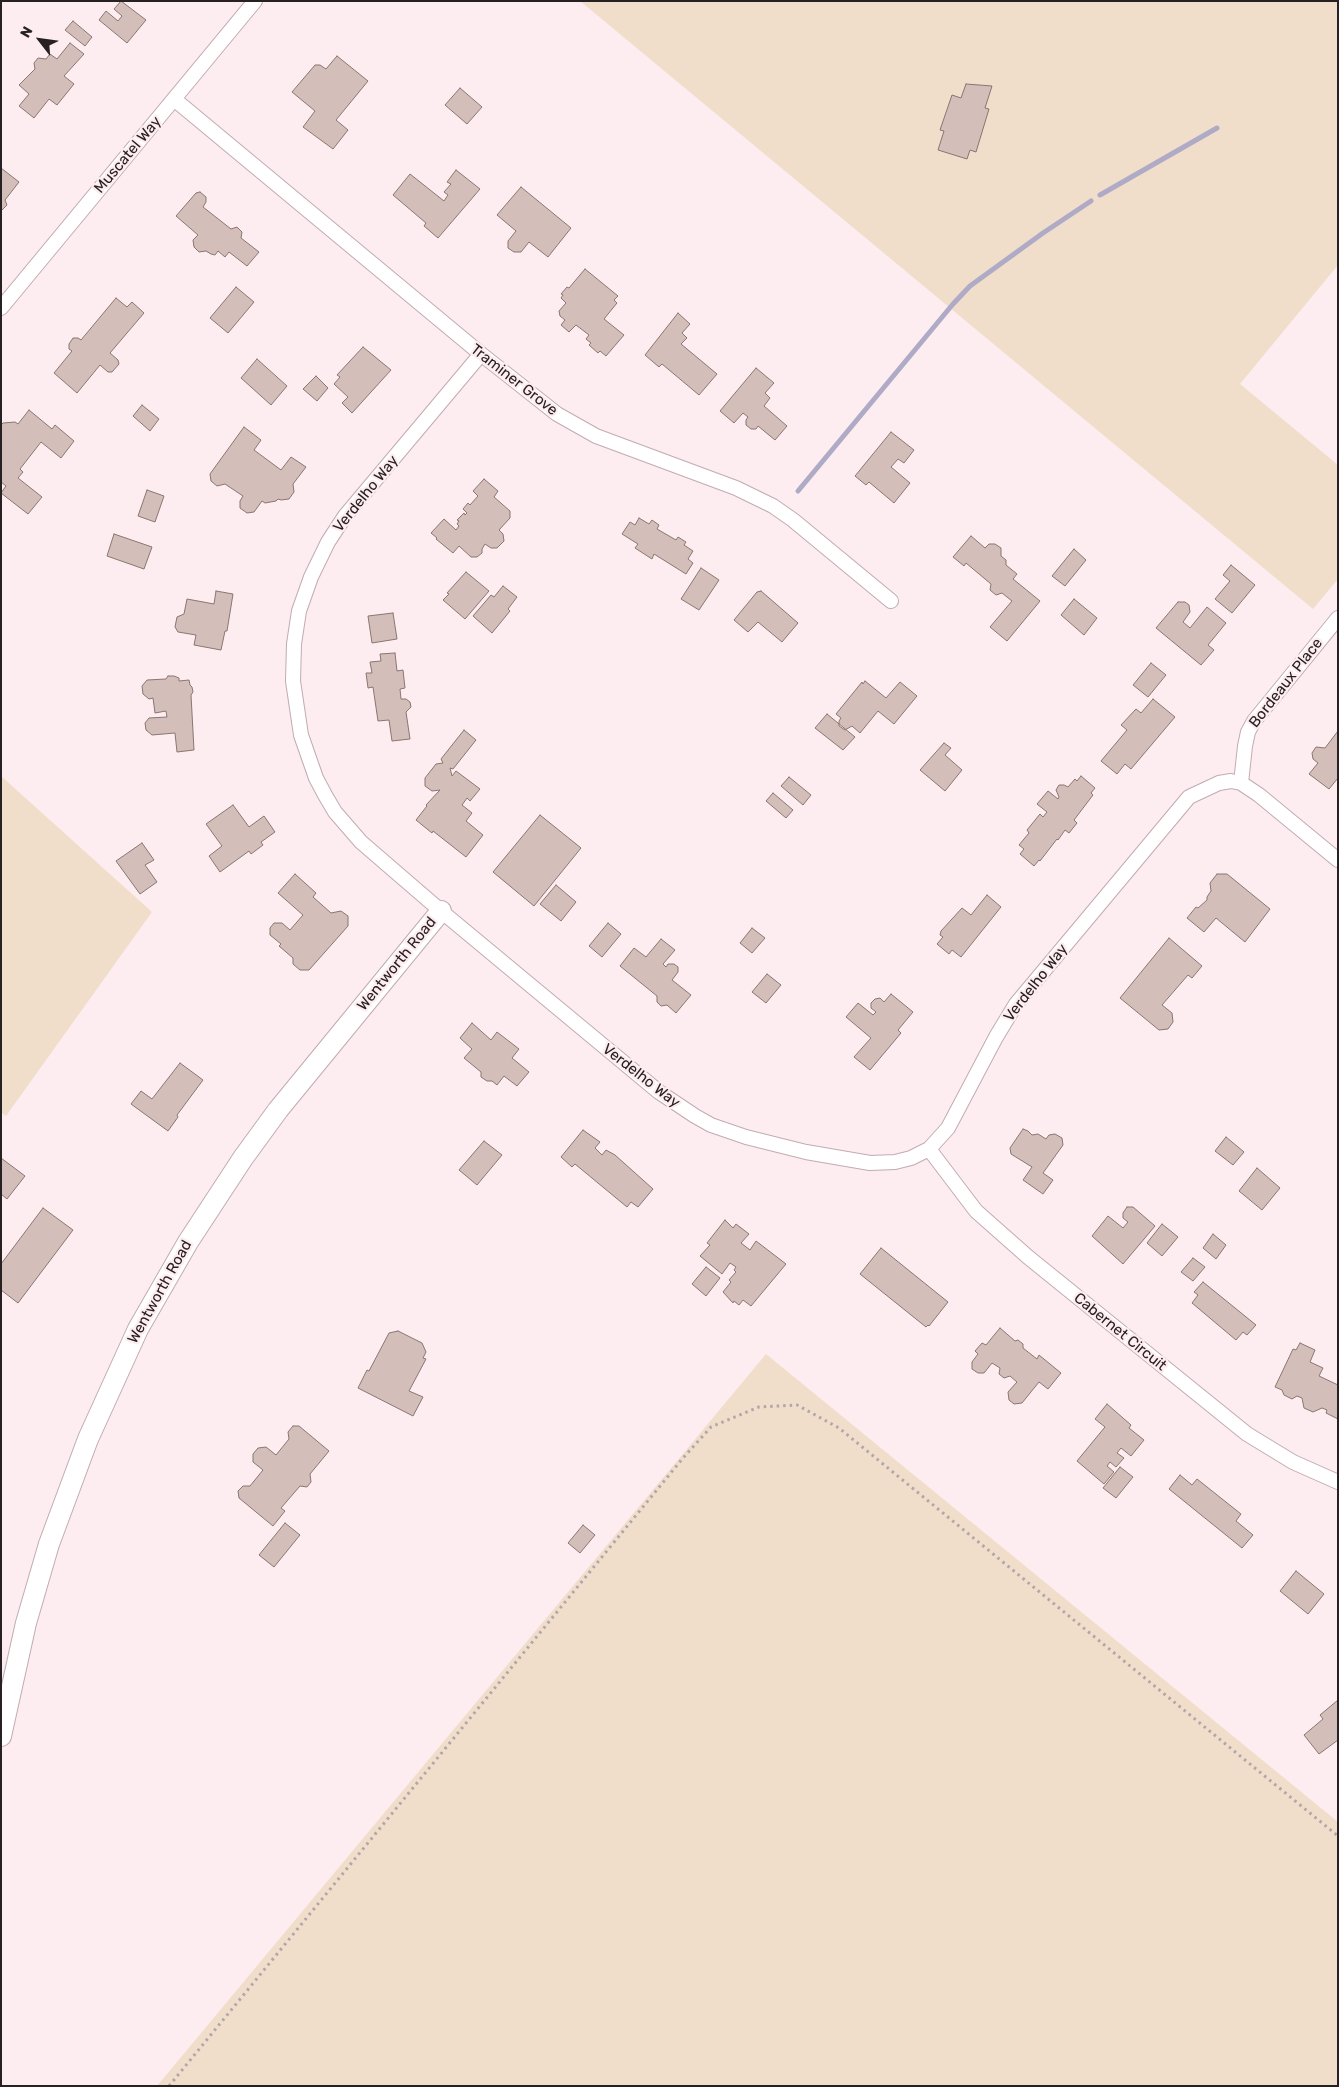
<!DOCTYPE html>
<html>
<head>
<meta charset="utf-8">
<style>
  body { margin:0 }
  #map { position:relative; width:1339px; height:2087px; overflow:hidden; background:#fdecf0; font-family:Rubik,sans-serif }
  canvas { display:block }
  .frame { position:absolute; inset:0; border:2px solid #282123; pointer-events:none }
  .north { position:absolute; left:15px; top:15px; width:50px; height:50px; -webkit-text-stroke:4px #fdecf0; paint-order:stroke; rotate:300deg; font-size:14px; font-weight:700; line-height:20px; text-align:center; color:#282123 }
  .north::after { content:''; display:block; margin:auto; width:18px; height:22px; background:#282123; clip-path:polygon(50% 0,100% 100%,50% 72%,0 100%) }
</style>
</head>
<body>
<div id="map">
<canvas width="1339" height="2087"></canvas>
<div class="frame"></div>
<div class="north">N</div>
</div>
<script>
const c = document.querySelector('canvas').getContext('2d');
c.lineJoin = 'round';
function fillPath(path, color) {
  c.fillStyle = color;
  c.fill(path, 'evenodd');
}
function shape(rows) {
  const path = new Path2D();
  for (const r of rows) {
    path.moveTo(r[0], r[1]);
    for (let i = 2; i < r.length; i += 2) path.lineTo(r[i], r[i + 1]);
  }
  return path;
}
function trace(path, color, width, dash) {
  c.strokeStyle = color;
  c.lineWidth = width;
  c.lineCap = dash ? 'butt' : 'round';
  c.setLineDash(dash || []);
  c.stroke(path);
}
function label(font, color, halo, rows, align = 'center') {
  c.font = font + ' Rubik,sans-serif';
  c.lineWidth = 4.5;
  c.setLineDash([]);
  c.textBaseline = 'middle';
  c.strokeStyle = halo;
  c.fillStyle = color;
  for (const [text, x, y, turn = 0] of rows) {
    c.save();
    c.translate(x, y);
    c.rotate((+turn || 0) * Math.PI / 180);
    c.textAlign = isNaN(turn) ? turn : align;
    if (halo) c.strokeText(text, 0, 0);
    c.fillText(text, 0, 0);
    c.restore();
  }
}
fillPath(shape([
  [580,1,1338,1,1338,265,1240,384,1338,465,1338,579,1313,609],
  [1,776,152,912,6,1116,1,1112],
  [766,1354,1338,1822,1338,2086,157,2086]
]), '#f0decb');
trace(shape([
  [1100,195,1217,128],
  [798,491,953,304,970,286,1043,233,1091,201]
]), '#afaac6', 5);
const building = shape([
  [121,1,146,20,127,43,99,20,106,11,118,21,122,16,114,9,121,1],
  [73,21,92,37,85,46,65,30,73,21],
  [70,43,84,54,64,76,74,84,57,105,49,99,34,118,19,106,29,94,19,85,35,69,34,63,38,58,46,59,50,54,57,59,70,43],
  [337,56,368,81,336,120,348,130,333,149,303,127,315,111,292,92,315,65,320,65,326,69,337,56],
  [966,84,992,86,985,108,989,109,976,152,970,150,967,159,938,150,944,131,940,130,952,95,961,98,966,84],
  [460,88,482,107,467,124,445,105,460,88],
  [1,168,19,182,5,200,7,205,1,211,1,168],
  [456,170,480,189,438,238,424,226,426,223,393,195,410,174,444,201,448,195,444,192,451,184,447,182,456,170],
  [521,187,571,228,548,257,529,242,521,252,514,252,508,248,508,241,516,231,497,215,521,187],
  [200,192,206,197,206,202,203,207,231,229,237,227,242,232,241,238,259,252,247,266,229,252,225,257,218,251,215,255,211,254,206,251,199,252,194,247,193,240,198,235,176,216,196,193,200,192],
  [585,269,618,296,614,300,617,303,604,319,624,335,606,356,600,351,598,353,589,345,591,343,586,339,589,335,576,325,569,332,561,325,565,320,560,316,559,311,566,303,561,298,563,295,561,294,567,287,569,288,585,269],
  [236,287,254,302,228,333,210,318,236,287],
  [116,298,127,307,132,302,144,313,110,353,118,360,119,364,112,372,108,372,100,365,77,393,54,373,72,351,69,349,69,344,73,338,78,338,81,340,116,298],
  [678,313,690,324,682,333,687,338,681,344,717,374,699,395,662,364,659,367,645,355,678,313],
  [363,347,391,370,352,413,342,403,348,397,334,384,340,377,337,375,363,347],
  [257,359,287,386,271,405,241,378,257,359],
  [756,368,774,383,765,393,770,398,764,406,787,426,775,440,758,426,756,429,751,429,746,425,746,420,748,417,743,413,734,423,720,411,756,368],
  [316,376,328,388,317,401,303,389,316,376],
  [142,405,159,419,150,431,133,416,142,405],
  [29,410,52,429,55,425,74,441,61,458,41,442,20,469,23,472,18,478,42,497,28,514,1,493,6,486,1,482,1,425,3,423,15,422,18,424,29,410],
  [244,427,261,440,254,450,281,470,291,457,306,467,293,484,294,492,289,499,281,500,278,499,276,501,265,503,262,501,254,512,247,513,240,508,240,501,243,496,225,484,217,486,211,481,210,474,244,427],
  [891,432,914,450,904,463,898,459,891,467,910,483,894,503,869,482,866,485,855,476,891,432],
  [484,479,498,491,494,497,510,511,510,518,499,530,503,534,504,541,497,548,491,548,485,544,482,549,482,553,477,557,471,557,459,546,453,553,436,539,437,538,431,533,444,519,456,530,459,526,457,524,459,521,457,520,464,513,465,515,467,513,463,509,468,503,470,505,478,496,473,491,484,479],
  [147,490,164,496,155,522,138,516,147,490],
  [639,518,649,524,652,520,659,525,657,529,676,540,678,537,686,542,684,545,693,551,688,559,693,563,686,574,654,554,652,559,635,548,638,544,622,534,630,522,635,525,639,518],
  [114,534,152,547,144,569,107,556,114,534],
  [971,536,985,548,989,544,995,544,1001,548,1001,556,1006,560,1006,565,1017,574,1013,579,1040,601,1007,641,990,627,1012,601,1002,593,996,595,990,590,991,584,966,563,964,566,953,557,971,536],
  [1074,549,1086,560,1065,586,1052,576,1074,549],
  [1231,565,1255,585,1232,613,1215,599,1230,581,1223,575,1231,565],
  [701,568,719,580,699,610,681,599,701,568],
  [466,572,489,591,465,619,443,600,449,594,447,593,466,572],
  [503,586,517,597,508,609,510,611,492,633,473,616,491,595,494,597,503,586],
  [216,591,233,594,227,631,225,631,221,650,194,645,196,635,178,632,175,627,177,617,184,614,187,599,214,604,216,591],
  [761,591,798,623,782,642,758,622,748,632,734,620,757,592,761,591],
  [1074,599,1097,618,1084,635,1061,615,1074,599],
  [1178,602,1185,602,1189,605,1190,612,1183,622,1190,628,1207,607,1226,623,1208,645,1214,650,1201,665,1156,628,1178,602],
  [393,613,397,639,372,643,368,616,393,613],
  [395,653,397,671,403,670,405,688,400,689,401,699,406,699,410,702,411,707,406,712,410,739,392,741,389,720,378,721,373,687,368,688,366,673,372,673,370,662,381,661,380,654,395,653],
  [1151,663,1166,675,1148,697,1133,685,1151,663],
  [168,676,174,676,179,678,179,681,189,680,190,685,192,687,193,692,191,695,194,750,177,752,175,733,152,735,146,730,145,723,149,718,167,717,166,711,155,713,153,698,149,699,143,694,142,686,147,680,166,679,168,676],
  [865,681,886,698,900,682,917,696,894,724,878,711,860,733,852,726,845,730,839,726,839,721,841,718,836,714,862,682,863,684,865,681],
  [1153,699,1175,717,1131,769,1125,764,1117,774,1101,761,1127,730,1121,725,1136,709,1141,713,1153,699],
  [827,714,855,737,843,750,815,728,827,714],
  [464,730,476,740,453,769,450,768,452,776,456,771,480,789,470,801,467,798,462,805,472,813,466,821,483,835,466,857,433,831,432,833,416,820,427,806,426,805,440,790,432,791,425,786,425,778,436,764,443,763,441,759,464,730],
  [1338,731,1338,778,1329,789,1309,774,1318,763,1313,759,1312,753,1316,747,1325,748,1338,731],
  [944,743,951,748,945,755,962,770,945,791,920,770,944,743],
  [1081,776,1095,788,1091,793,1093,795,1074,820,1077,823,1069,833,1065,830,1058,840,1057,839,1040,861,1039,860,1034,866,1020,854,1024,849,1019,845,1029,833,1027,830,1040,814,1043,817,1047,812,1037,804,1048,791,1058,799,1059,797,1056,790,1059,785,1064,785,1068,787,1075,779,1077,781,1081,776],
  [789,777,811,795,803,805,781,786,789,777],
  [773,793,793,810,786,818,766,801,773,793],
  [233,805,249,827,264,816,275,832,261,842,263,845,251,854,249,851,220,872,209,856,222,846,206,824,233,805],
  [540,815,581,848,534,906,493,872,540,815],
  [142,843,154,860,145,865,157,882,140,894,116,861,142,843],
  [295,874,316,893,313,897,331,913,341,911,348,916,348,926,309,970,300,970,293,964,293,958,279,946,281,944,270,935,270,928,274,923,282,923,290,930,303,915,278,893,295,874],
  [1217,874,1227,874,1270,909,1245,942,1216,918,1204,932,1187,918,1196,907,1198,908,1207,900,1207,897,1211,891,1210,883,1217,874],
  [556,885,576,902,561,921,540,904,556,885],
  [987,895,1001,907,961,957,952,950,949,954,937,944,943,937,940,935,941,931,962,908,971,915,987,895],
  [608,923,621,934,602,957,589,946,608,923],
  [752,928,765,938,752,953,740,943,752,928],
  [1169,938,1202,966,1192,978,1188,975,1162,1005,1172,1013,1173,1022,1168,1029,1159,1030,1120,998,1169,938],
  [661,939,675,950,663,964,666,967,668,964,674,964,678,967,678,972,672,980,691,995,676,1013,667,1005,661,1006,657,1002,657,996,620,966,634,948,646,957,661,939],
  [767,974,781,985,766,1003,752,992,767,974],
  [891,994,913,1012,898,1030,901,1033,870,1070,854,1057,871,1038,846,1017,858,1003,873,1015,876,1012,871,1008,871,1003,875,999,880,998,884,1002,891,994],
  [472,1023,491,1040,497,1032,519,1049,512,1058,529,1072,517,1086,504,1076,497,1085,492,1081,487,1081,481,1077,481,1072,464,1058,472,1049,460,1038,472,1023],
  [180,1063,203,1080,177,1115,178,1117,168,1131,131,1104,141,1091,152,1099,180,1063],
  [1023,1129,1028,1131,1032,1135,1038,1134,1046,1139,1049,1135,1055,1134,1062,1138,1063,1145,1043,1173,1053,1180,1043,1194,1023,1180,1032,1167,1011,1154,1010,1148,1023,1129],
  [583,1130,600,1142,595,1148,602,1155,606,1150,615,1155,653,1189,638,1207,631,1202,627,1207,575,1164,572,1167,561,1157,583,1130],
  [1226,1137,1244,1152,1233,1165,1215,1151,1226,1137],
  [484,1141,502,1155,477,1185,459,1170,484,1141],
  [1,1158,25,1176,7,1199,1,1194,1,1158],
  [1257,1168,1280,1188,1262,1210,1239,1191,1257,1168],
  [1127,1207,1133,1207,1155,1226,1123,1264,1092,1236,1108,1216,1123,1228,1128,1222,1123,1218,1123,1213,1127,1207],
  [43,1208,73,1230,18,1303,1,1290,1,1264,43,1208],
  [725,1220,733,1228,736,1224,749,1234,741,1243,750,1250,756,1241,786,1264,751,1306,743,1300,739,1305,734,1301,733,1303,723,1292,731,1282,729,1280,736,1272,734,1270,736,1267,730,1263,722,1274,700,1256,710,1245,707,1243,725,1220],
  [1162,1224,1178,1237,1162,1256,1147,1243,1162,1224],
  [1213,1234,1226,1245,1216,1259,1203,1248,1213,1234],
  [881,1248,948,1302,929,1326,928,1325,926,1327,860,1274,881,1248],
  [1193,1258,1205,1267,1193,1281,1181,1272,1193,1258],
  [706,1267,720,1278,706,1296,692,1284,706,1267],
  [1203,1282,1256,1325,1247,1335,1243,1332,1236,1340,1192,1303,1198,1295,1194,1292,1203,1282],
  [1000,1328,1015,1341,1018,1340,1023,1344,1023,1348,1037,1359,1039,1355,1061,1373,1048,1389,1039,1382,1022,1403,1014,1404,1009,1400,1008,1392,1017,1382,1010,1376,1004,1378,999,1374,1000,1368,992,1363,984,1373,978,1373,972,1369,972,1362,978,1354,975,1351,982,1343,986,1345,1000,1328],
  [398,1331,422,1343,426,1352,423,1358,426,1359,409,1391,423,1397,413,1416,358,1388,367,1370,369,1371,389,1333,398,1331],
  [1300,1343,1315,1350,1310,1362,1323,1368,1319,1376,1338,1385,1338,1419,1326,1413,1327,1410,1322,1408,1313,1412,1304,1408,1302,1398,1297,1396,1292,1399,1284,1395,1282,1390,1275,1387,1293,1349,1296,1350,1300,1343],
  [1107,1404,1131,1425,1129,1428,1144,1440,1131,1456,1121,1448,1117,1453,1124,1458,1116,1467,1110,1462,1107,1466,1114,1472,1104,1484,1077,1461,1105,1427,1095,1419,1107,1404],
  [293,1426,299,1426,329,1451,310,1474,311,1482,307,1487,300,1486,281,1508,285,1511,273,1526,239,1498,238,1491,243,1486,250,1486,263,1470,253,1462,253,1454,258,1448,266,1447,276,1455,289,1439,288,1432,293,1426],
  [1120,1467,1133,1477,1116,1498,1103,1488,1120,1467],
  [1180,1475,1192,1485,1197,1479,1241,1514,1236,1521,1253,1535,1242,1548,1169,1489,1180,1475],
  [285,1523,300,1535,274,1567,259,1555,285,1523],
  [583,1525,595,1535,580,1553,568,1543,583,1525],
  [1296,1571,1324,1594,1308,1614,1280,1591,1296,1571],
  [1338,1700,1338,1740,1319,1754,1304,1735,1323,1719,1320,1715,1338,1700]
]);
fillPath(building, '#d3beb9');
trace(building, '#897671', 1);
const street = shape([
  [174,99,481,354,557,414,596,436,736,488,773,506,793,520,891,601],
  [1,308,255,1],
  [481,354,345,516,328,542,311,577,299,611,294,644,293,681,301,735,316,778,325,795,335,812,361,842,441,911,659,1092,695,1116,711,1125,746,1137,806,1152,870,1163,895,1162,911,1158,929,1149,948,1128,996,1037,1016,1004,1189,797,1219,783,1231,781,1241,783,1259,795,1338,860],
  [1241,783,1245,746,1248,732,1254,721,1338,618],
  [929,1149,976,1211,1028,1257,1247,1434,1293,1462,1338,1482]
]);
const secondary = shape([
  [1,1736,26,1623,49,1544,88,1439,138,1329,188,1242,243,1158,278,1110,441,911]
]);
trace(street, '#c1acb1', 16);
trace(secondary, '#c1acb1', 22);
trace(shape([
  [169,2086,683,1458,711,1427,759,1407,797,1405,839,1428,1338,1836]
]), '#b3a5a9', 3, [2.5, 4]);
trace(street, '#fff', 14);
trace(secondary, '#fff', 20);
label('15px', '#282123', '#fdecf0', [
  ["Muscatel Way",128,155,-50],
  ["Traminer Grove",514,380,38],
  ["Verdelho Way",366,494,-51],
  ["Bordeaux Place",1286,683,-52],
  ["Wentworth Road",397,964,-51],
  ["Verdelho Way",1036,983,-52],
  ["Verdelho Way",641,1076,38],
  ["Wentworth Road",160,1292,-61],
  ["Cabernet Circuit",1120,1332,39]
]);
</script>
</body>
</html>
